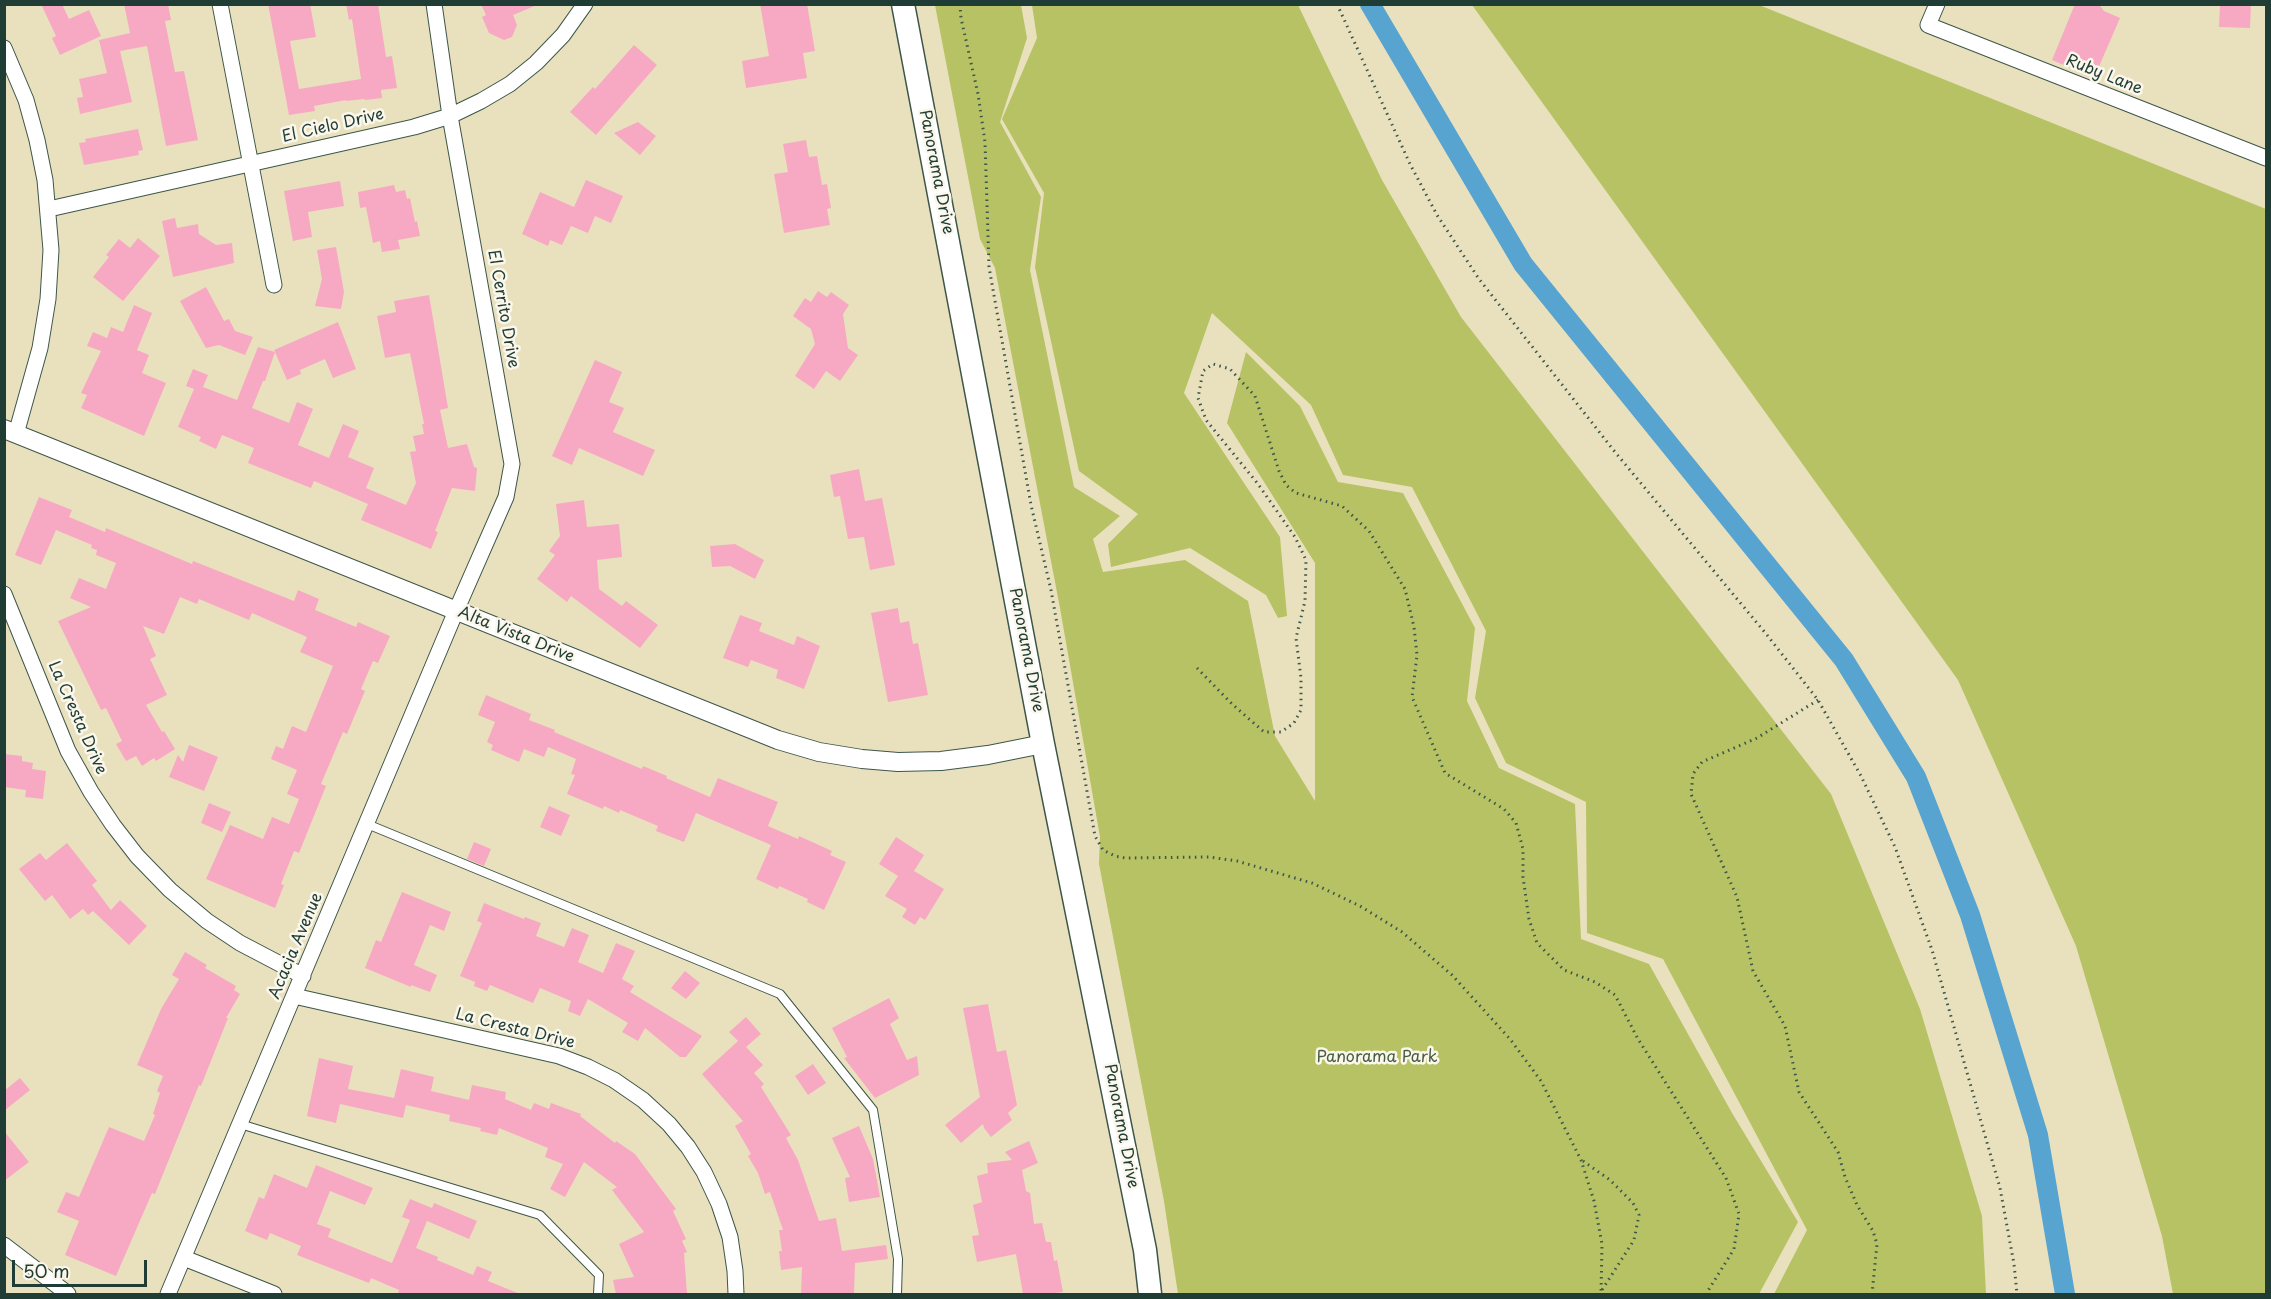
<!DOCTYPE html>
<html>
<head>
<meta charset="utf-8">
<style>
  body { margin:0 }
  #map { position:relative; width:2271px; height:1299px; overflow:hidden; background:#e9e1bd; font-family:"Playpen Sans",sans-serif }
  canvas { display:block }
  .frame { position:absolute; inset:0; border:6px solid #1f3d34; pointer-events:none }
  .scale { position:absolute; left:12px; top:1260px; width:135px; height:27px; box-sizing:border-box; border:3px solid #1f3d34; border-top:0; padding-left:8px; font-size:18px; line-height:21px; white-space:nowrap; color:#1f3d34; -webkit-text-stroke:4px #fbf7ec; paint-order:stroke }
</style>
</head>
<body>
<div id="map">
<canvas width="2271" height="1299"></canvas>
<div class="frame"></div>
<div class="scale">50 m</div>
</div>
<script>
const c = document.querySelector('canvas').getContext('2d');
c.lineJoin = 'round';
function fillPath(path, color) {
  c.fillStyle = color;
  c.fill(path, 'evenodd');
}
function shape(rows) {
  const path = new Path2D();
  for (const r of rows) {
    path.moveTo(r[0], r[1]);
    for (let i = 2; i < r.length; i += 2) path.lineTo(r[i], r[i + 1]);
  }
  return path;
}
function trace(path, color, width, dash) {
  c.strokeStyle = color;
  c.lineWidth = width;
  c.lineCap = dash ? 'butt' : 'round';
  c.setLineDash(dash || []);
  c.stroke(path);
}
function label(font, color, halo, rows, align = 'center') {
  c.font = font + ' "Playpen Sans",sans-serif';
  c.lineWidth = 5;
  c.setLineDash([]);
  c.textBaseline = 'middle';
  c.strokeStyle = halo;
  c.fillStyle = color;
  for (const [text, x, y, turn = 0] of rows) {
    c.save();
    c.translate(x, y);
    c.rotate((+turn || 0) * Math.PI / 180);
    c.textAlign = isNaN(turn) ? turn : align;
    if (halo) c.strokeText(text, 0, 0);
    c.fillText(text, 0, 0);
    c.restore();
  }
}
fillPath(shape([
  [935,5,1021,5,1027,38,1000,122,1041,197,1030,270,1074,487,1120,516,1093,539,1103,572,1185,560,1248,601,1275,736,1315,801,1315,563,1227,423,1246,352,1300,406,1338,482,1403,493,1475,628,1467,701,1499,768,1575,804,1581,939,1649,964,1732,1113,1798,1222,1759,1294,1178,1294,1164,1201,1099,864,1100,837,1060,608,995,268,980,239],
  [1032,5,1298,5,1382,180,1461,317,1831,794,1920,1009,1982,1216,1986,1294,1774,1294,1807,1230,1663,959,1587,933,1586,802,1506,763,1475,698,1486,631,1412,487,1343,475,1311,405,1212,313,1184,393,1280,537,1287,616,1278,618,1266,595,1190,548,1111,567,1108,544,1138,514,1079,471,1035,267,1044,193,1002,119,1037,38],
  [1472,5,1759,5,2266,209,2266,1294,2173,1294,2162,1236,2076,946,1958,680]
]), '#b6c264');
trace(shape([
  [1370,4,1523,264,1844,660,1916,777,1970,915,2038,1135,2065,1294]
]), '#58a4d1', 20);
fillPath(shape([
  [41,4,62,4,69,19,89,10,101,36,60,55,52,38,56,36],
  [124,4,168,4,171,20,165,21,175,72,184,71,198,140,166,146,147,46,120,51,132,102,80,114,77,98,83,97,79,79,107,73,99,40,130,33],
  [268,4,310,4,316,37,290,41,299,89,361,79,352,19,349,20,346,4,378,4,386,57,392,56,397,88,381,90,382,98,365,100,364,99,346,101,346,100,314,106,315,111,289,115],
  [481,4,537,4,537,5,513,15,517,25,512,37,504,40,489,33,482,17,486,15],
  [760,4,807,4,815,51,803,53,807,78,746,88,742,61,769,56],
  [2075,4,2100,6,2104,11,2120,18,2094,78,2052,60],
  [2220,4,2251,4,2250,28,2219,27],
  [634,45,657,65,596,135,570,112,593,87,595,89],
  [638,122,656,136,640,155,614,133],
  [138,129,143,150,138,151,139,155,84,165,79,143,86,142,85,139],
  [806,140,809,157,817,156,822,185,827,184,831,208,827,209,830,225,784,233,774,174,788,172,783,144],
  [586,180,623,196,611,223,595,216,588,233,571,226,562,245,550,240,548,246,522,234,540,192,574,207],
  [340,181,344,206,308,212,312,237,293,241,284,191],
  [394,185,396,192,405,190,407,199,410,198,415,222,417,221,420,236,398,240,400,249,382,252,380,241,373,243,366,207,360,208,358,192],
  [175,218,177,228,198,224,199,234,216,245,232,243,234,263,173,277,162,221],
  [138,238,160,256,123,301,93,277,109,257,106,255,119,239,130,248],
  [336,247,344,292,341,309,315,306,322,279,317,250],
  [206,287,224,321,229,319,235,331,253,337,245,355,219,345,206,348,180,301],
  [818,291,827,297,831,292,849,305,843,314,848,348,858,355,840,381,826,371,814,389,795,376,815,344,811,329,793,316,805,298,811,302],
  [429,295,448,408,440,410,448,448,467,444,474,467,477,468,475,491,452,488,435,531,438,532,431,549,361,520,368,504,314,481,311,488,248,463,254,448,222,435,216,449,199,441,201,437,178,427,194,389,186,386,193,369,208,375,203,387,237,400,258,347,275,352,274,350,338,322,356,369,333,378,325,359,300,370,301,374,287,380,275,352,265,381,263,381,252,408,289,423,297,402,313,409,298,445,329,458,343,424,359,431,348,457,374,468,366,488,406,505,416,483,410,452,416,451,413,436,424,434,422,424,424,424,410,353,385,358,377,316,396,312,394,301],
  [134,305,152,313,137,350,149,355,142,373,166,383,144,436,81,408,87,395,81,393,101,351,87,346,93,332,107,338,111,327,123,332],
  [595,360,622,372,609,402,624,408,613,432,655,450,643,476,579,448,572,465,552,456],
  [859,469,865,501,882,498,895,565,870,570,864,537,848,539,840,496,834,497,830,475],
  [39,497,72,510,69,517,105,532,106,528,192,564,193,561,294,601,298,590,319,599,315,610,356,627,358,622,390,636,378,663,373,661,361,689,365,691,347,734,343,732,321,784,326,786,299,853,294,851,281,884,284,885,275,908,206,879,230,825,263,839,272,817,289,824,299,799,287,794,297,770,271,759,276,746,283,749,292,726,306,732,333,666,300,652,307,637,252,613,249,620,199,599,197,604,180,597,164,634,143,626,156,656,150,659,167,695,146,705,162,732,164,731,175,749,156,761,154,758,142,766,136,756,126,761,116,744,122,741,106,708,101,710,58,621,91,607,70,598,79,578,106,589,116,563,96,555,97,550,91,548,92,545,56,530,41,565,15,555],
  [584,500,587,527,619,524,622,557,597,560,599,589,622,606,626,601,658,625,640,648,571,596,567,602,537,579,555,555,549,551,560,536,556,504],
  [735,544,764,560,755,579,730,566,712,567,710,546],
  [898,608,900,623,909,621,913,644,918,643,928,695,888,702,871,613],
  [740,615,762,623,759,631,794,645,797,636,820,646,804,689,776,678,778,670,751,660,748,667,723,658],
  [486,695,531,714,529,720,555,730,554,732,642,769,643,766,667,776,666,778,710,797,718,778,778,802,768,826,798,839,799,836,832,851,830,855,846,862,824,910,807,902,808,899,779,886,778,889,756,879,771,845,696,813,684,842,656,831,658,826,620,810,619,813,604,806,603,809,567,794,575,775,571,774,576,759,548,747,544,757,524,749,519,762,491,750,493,745,487,742,495,722,478,715],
  [189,745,218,757,204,791,169,777,178,755,183,762],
  [4,754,22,756,22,761,33,763,32,769,46,771,43,799,25,797,26,790,4,787],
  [209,803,231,812,222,832,201,823],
  [549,806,570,815,561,836,540,827],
  [896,837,924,855,914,871,944,889,925,920,920,917,915,925,902,917,907,909,885,896,898,876,879,864],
  [474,842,491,849,484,866,467,859],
  [67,843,97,881,92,885,111,910,120,900,147,926,129,945,93,911,88,915,83,909,70,919,52,895,45,901,19,869,40,853,46,860],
  [402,892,451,912,444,931,430,925,414,965,437,975,430,992,411,985,411,987,365,968,376,940,381,942],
  [484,903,524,919,525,917,541,923,536,936,564,947,572,928,589,935,578,962,603,973,616,943,635,951,622,979,634,986,630,992,702,1036,686,1057,680,1057,645,1028,638,1041,622,1032,628,1023,588,999,580,1016,568,1011,571,1001,540,988,533,1003,490,985,487,991,474,986,475,982,460,976,482,923,477,921],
  [185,952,207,965,205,968,236,986,234,990,240,994,226,1018,228,1018,201,1086,199,1085,155,1194,152,1193,116,1276,65,1255,79,1221,57,1212,66,1192,79,1197,109,1127,144,1141,155,1115,153,1114,160,1093,157,1091,163,1076,137,1065,161,1009,179,979,172,975],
  [685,971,700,983,686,999,671,988],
  [889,998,899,1018,890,1024,907,1060,917,1056,919,1075,875,1098,844,1058,847,1057,832,1028],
  [988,1004,997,1052,1006,1050,1017,1105,1008,1113,1012,1120,991,1137,984,1128,983,1124,961,1143,945,1125,980,1097,963,1008],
  [746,1017,761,1034,746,1047,763,1065,754,1073,764,1084,761,1087,791,1135,786,1138,798,1160,819,1221,836,1218,842,1251,886,1245,888,1259,855,1263,854,1294,801,1294,802,1267,781,1270,779,1251,782,1251,779,1230,783,1230,770,1192,765,1194,758,1173,748,1156,751,1154,735,1126,743,1121,702,1074,738,1041,729,1032],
  [319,1058,353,1066,348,1089,375,1094,394,1098,401,1069,434,1077,431,1091,469,1100,472,1085,506,1092,505,1099,531,1110,534,1103,549,1109,551,1103,581,1114,580,1116,615,1143,616,1141,635,1154,676,1209,673,1211,686,1239,682,1241,687,1252,684,1253,687,1294,616,1294,613,1280,634,1277,619,1244,644,1232,612,1190,617,1187,584,1162,565,1197,550,1189,563,1164,545,1157,548,1148,499,1128,497,1135,480,1131,481,1128,449,1121,450,1115,406,1105,403,1118,340,1104,336,1123,307,1116],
  [813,1064,826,1083,808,1095,795,1076],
  [20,1078,30,1090,4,1111,4,1091],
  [859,1126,873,1159,880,1197,849,1202,845,1178,850,1177,832,1138],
  [4,1131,29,1162,4,1181],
  [1029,1141,1038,1163,1022,1170,1026,1191,1030,1193,1034,1224,1042,1223,1046,1242,1051,1242,1054,1261,1057,1260,1063,1292,1048,1294,1023,1294,1016,1254,977,1262,972,1236,979,1235,973,1205,982,1202,977,1176,988,1173,987,1163,1012,1160,1005,1152],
  [316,1165,373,1188,365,1205,330,1191,317,1224,331,1229,328,1237,392,1263,410,1220,402,1217,410,1199,432,1208,434,1203,477,1221,469,1239,427,1221,416,1248,438,1257,437,1260,473,1275,477,1266,492,1272,488,1281,520,1294,398,1294,399,1290,371,1278,369,1283,297,1255,301,1246,270,1233,267,1240,245,1231,259,1197,264,1199,274,1174,307,1188]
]), '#f7a9c3');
const service = shape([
  [367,824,780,994,873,1110,898,1259,897,1294],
  [240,1124,540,1215,599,1275,598,1294]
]);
const minor = shape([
  [220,4,274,285],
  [1937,4,1928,25,2266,158],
  [4,48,26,100,37,140,45,180,51,250,48,299,40,348,16,434],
  [49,209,414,127,450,116,481,101,510,84,536,63,563,35,585,4],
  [4,594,68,751,91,792,113,825,137,856,170,890,207,921,240,943,303,976],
  [294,996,559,1056,588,1067,614,1080,643,1100,669,1124,688,1147,704,1172,719,1204,730,1237,735,1271,736,1294],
  [4,1245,68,1294],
  [184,1258,274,1294],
  [168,1294,456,611,506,497,512,464,450,116,434,4]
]);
const tertiary = shape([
  [4,429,778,740,819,752,862,759,898,762,941,761,988,755,1043,744]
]);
const primary = shape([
  [903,4,1043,744,1145,1250,1150,1294]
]);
trace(service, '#3d5649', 10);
trace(minor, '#3d5649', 17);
trace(tertiary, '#3d5649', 20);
trace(primary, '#3d5649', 25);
trace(shape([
  [960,4,961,18,978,94,985,142,989,267,1031,505,1051,590,1095,836,1103,850,1115,856,1125,858,1209,857,1237,861,1312,883,1360,906,1402,932,1452,975,1510,1039,1541,1081,1581,1160,1594,1201,1602,1244,1601,1294],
  [1337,4,1410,164,1437,215,1479,279,1615,452,1767,635,1818,700,1861,776,1895,847,1932,950,2000,1188,2014,1264,2017,1294],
  [1197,668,1232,704,1264,732,1281,732,1294,723,1301,710,1301,678,1296,638,1305,601,1306,560,1295,537,1258,484,1206,420,1198,398,1203,371,1213,364,1230,369,1255,396,1279,471,1286,485,1296,493,1342,506,1369,531,1405,589,1414,627,1417,655,1412,697,1445,773,1504,809,1516,823,1523,849,1523,877,1529,919,1537,943,1564,970,1595,982,1615,995,1638,1039,1726,1178,1739,1214,1734,1249,1706,1294],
  [1818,700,1757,738,1702,762,1693,774,1691,794,1737,897,1753,971,1785,1026,1799,1092,1838,1152,1845,1177,1857,1205,1873,1231,1877,1244,1872,1294],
  [1583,1161,1610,1180,1633,1203,1639,1215,1634,1240,1602,1290]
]), '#3d5649', 3, [1.5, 4.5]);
trace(service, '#fff', 8);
trace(minor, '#fff', 15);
trace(tertiary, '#fff', 18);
trace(primary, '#fff', 22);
label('16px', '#1f3d34', '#fbf7ec', [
  ["Ruby Lane",2104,75,22],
  ["El Cielo Drive",333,126,-13],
  ["Panorama Drive",936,172,79],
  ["El Cerrito Drive",503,309,80],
  ["Alta Vista Drive",516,635,22],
  ["Panorama Drive",1026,650,79],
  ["La Cresta Drive",77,718,66],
  ["Acacia Avenue",296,946,-67],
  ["La Cresta Drive",515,1029,14],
  ["Panorama Drive",1121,1126,79]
]);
label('16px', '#455e40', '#fbf7ec', [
  ["Panorama Park",1377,1058]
]);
</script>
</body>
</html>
